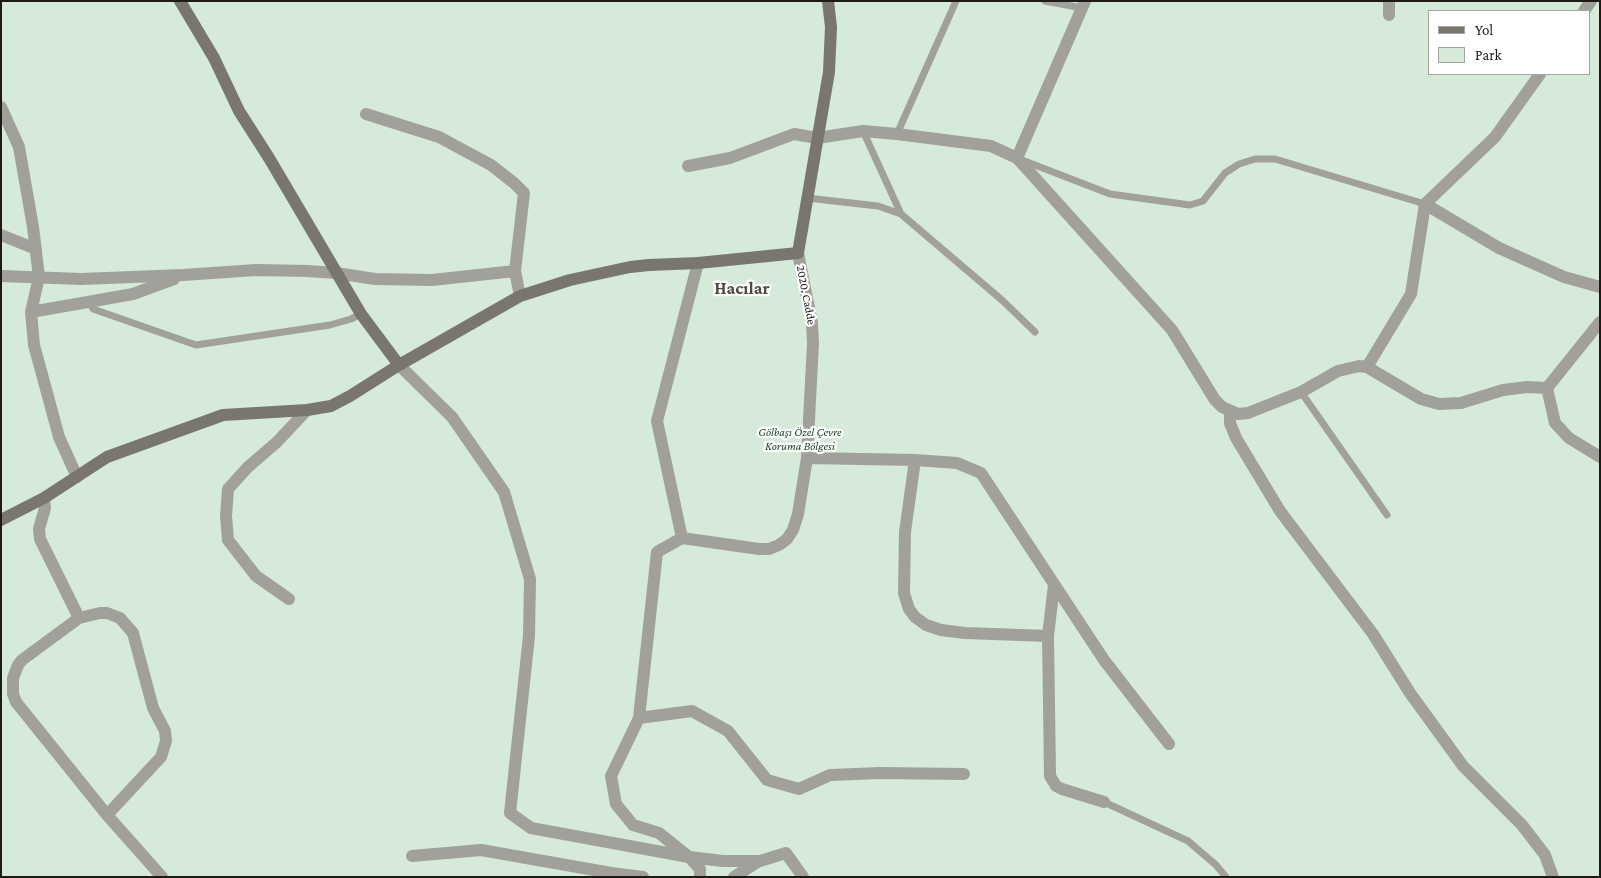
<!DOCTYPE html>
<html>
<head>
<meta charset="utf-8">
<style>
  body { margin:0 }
  #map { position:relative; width:1601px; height:878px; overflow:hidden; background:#fef8ee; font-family:"Crimson Pro",serif }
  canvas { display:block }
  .frame { position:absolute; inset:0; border:2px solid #1e1b16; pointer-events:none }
  .legend { position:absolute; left:1428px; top:10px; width:162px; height:65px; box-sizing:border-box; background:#fff; border:1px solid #a5a4a2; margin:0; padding:6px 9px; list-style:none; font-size:15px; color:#1e1b16 }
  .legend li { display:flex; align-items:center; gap:10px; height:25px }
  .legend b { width:25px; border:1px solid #a5a4a2 }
</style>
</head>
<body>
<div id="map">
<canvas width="1601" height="878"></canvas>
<div class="frame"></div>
<ul class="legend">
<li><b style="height:6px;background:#79766e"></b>Yol</li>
<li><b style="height:14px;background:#d5ead8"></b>Park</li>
</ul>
</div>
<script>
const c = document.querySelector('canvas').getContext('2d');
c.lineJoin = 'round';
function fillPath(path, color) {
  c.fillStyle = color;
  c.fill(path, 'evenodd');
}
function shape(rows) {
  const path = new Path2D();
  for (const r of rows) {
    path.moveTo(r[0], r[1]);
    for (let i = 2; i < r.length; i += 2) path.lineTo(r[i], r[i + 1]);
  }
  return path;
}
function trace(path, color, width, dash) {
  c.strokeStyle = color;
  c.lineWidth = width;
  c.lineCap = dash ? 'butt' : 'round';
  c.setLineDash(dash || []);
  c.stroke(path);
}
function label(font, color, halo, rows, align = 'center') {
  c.font = font + ' "Crimson Pro",serif';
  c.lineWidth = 4.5;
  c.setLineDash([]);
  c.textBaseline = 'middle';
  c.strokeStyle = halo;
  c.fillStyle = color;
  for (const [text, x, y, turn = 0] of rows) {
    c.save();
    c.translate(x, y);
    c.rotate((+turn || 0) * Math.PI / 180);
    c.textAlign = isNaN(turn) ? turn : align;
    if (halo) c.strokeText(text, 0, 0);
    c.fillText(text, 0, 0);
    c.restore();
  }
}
fillPath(shape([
  [1,1,1600,1,1600,877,1,877],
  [1430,11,1590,11,1590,74,1430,74]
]), '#d5ead8');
trace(shape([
  [1045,1,1082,8],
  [863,131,901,214],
  [897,134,956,1],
  [1022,160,1110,194,1190,205,1203,201,1225,173,1239,164,1255,159,1275,159,1425,204],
  [807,198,878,206,901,214,1003,301,1035,332],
  [89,301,93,309,196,345,330,325,351,319,361,314],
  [1301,392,1387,515],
  [1104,802,1188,841,1216,865,1226,877]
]), '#a2a09b', 7);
trace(shape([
  [1389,1,1389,15],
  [1584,11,1591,1],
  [1,107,19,147,33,227,39,277,31,312,34,345,59,437,77,477],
  [366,114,439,137,491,165,514,183,524,193,515,271,520,296],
  [1017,158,1172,330,1215,400,1222,407,1238,414,1248,413,1301,392,1338,371,1359,366,1367,367,1421,399,1439,404,1461,403,1503,390,1527,387,1547,388,1600,322],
  [688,166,730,158,794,134,817,138,863,131,897,134,991,146,1017,158,1085,1],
  [1425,204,1499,248,1564,277,1600,287],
  [1,235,36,249],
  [1,276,81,279,183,275,256,270,307,271,336,273,375,279,432,280,515,271],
  [31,312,133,294,174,279],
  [399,365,452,417,504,492,530,579,529,636,510,813,531,828,689,857,723,861,760,861,786,853,803,877],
  [1367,367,1411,294,1425,204,1495,137,1540,74],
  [1547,388,1555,423,1569,438,1600,457],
  [1230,412,1230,423,1236,438,1280,511,1373,634,1410,693,1463,766,1522,825,1545,855,1553,877],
  [807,458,915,460,957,463,981,473,1104,660,1169,744],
  [915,460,905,532,904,593,909,609,915,617,926,625,941,630,965,633,1048,636],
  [44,498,45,508,39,529,40,539,79,618],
  [682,538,657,421,698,263],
  [1054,585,1048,636,1050,776,1056,786,1062,789,1104,802],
  [289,599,256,576,228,540,226,516,228,489,248,467,277,442,307,410],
  [639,718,692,711,728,731,767,780,799,789,830,775,880,773,964,774],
  [107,815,161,757,166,741,165,731,153,708,133,633,120,618,107,613,100,613,79,618,22,660,18,665,13,678,13,694,16,702,107,815,162,877],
  [412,856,481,850,611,873,643,877],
  [700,877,700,869,689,857,659,833,633,825,616,804,611,776,639,718,657,552,682,538,759,549,769,549,779,545,787,539,793,530,798,514,807,458,813,343,812,323,798,253],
  [734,877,759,861]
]), '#a2a09b', 12);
trace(shape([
  [180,1,214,58,239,111,269,158,361,314,399,365],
  [1,520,44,498,107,457,223,415,307,410,331,406,350,396,399,365,520,296,570,280,630,267,649,265,698,263,798,253,829,72,831,27,828,1]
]), '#79766e', 12);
label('12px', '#1e1b16', '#fff', [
  ["2020. Cadde",806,295,79]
]);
label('italic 12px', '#1d4728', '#fff', [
  ["Gölbaşı Özel Çevre",800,432],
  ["Koruma Bölgesi",800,446]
]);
label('bold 18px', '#50493f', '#fff', [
  ["Hacılar",742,288]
]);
</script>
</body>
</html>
